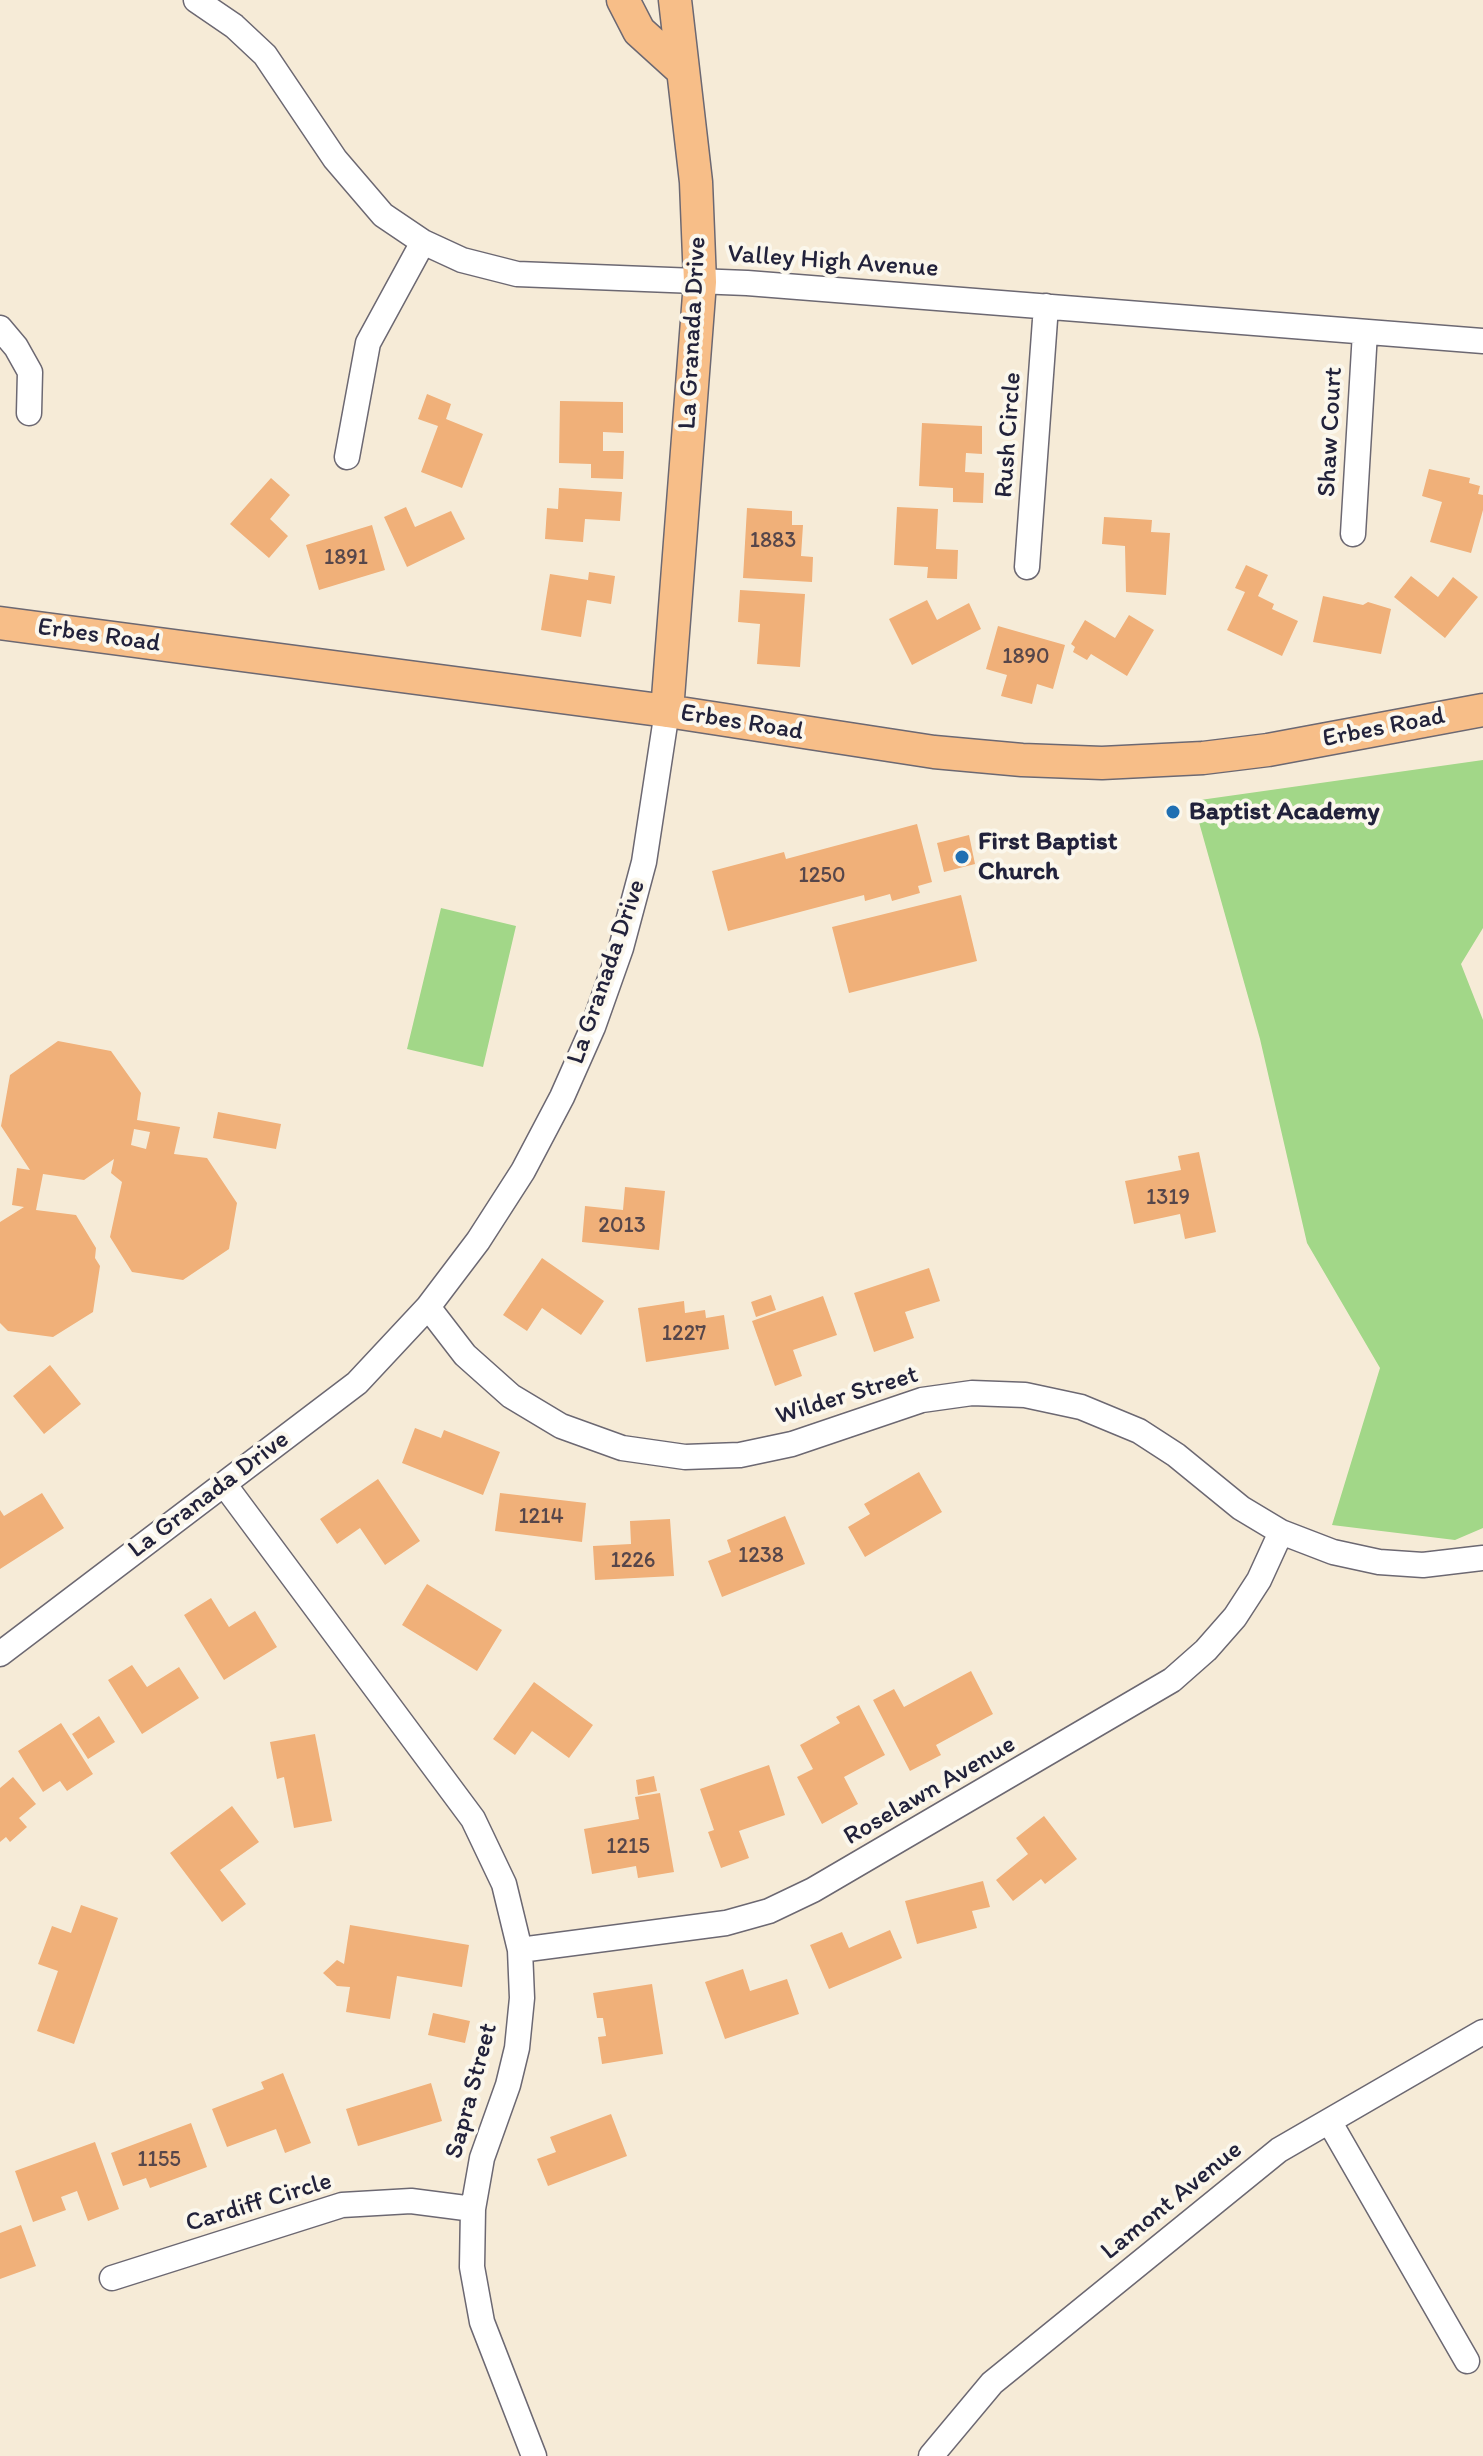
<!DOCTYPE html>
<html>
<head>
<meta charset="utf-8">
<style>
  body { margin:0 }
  canvas { display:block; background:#f6ebd7 }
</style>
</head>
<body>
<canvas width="1483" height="2456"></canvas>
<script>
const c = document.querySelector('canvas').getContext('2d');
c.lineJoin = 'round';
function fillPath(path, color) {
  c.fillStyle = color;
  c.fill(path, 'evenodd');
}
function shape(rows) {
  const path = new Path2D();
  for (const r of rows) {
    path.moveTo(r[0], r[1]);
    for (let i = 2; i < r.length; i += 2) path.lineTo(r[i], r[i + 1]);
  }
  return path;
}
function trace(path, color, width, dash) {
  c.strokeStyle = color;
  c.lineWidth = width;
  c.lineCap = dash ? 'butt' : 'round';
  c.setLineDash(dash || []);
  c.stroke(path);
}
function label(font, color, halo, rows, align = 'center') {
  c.font = font + ' Itim,sans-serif';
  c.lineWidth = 8;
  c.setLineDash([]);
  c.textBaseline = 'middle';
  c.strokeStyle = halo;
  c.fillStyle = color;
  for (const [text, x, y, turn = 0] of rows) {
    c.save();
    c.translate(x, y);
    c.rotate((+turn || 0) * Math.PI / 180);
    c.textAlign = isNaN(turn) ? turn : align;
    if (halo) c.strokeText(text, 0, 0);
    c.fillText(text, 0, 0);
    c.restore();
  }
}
fillPath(shape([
  [1483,760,1483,928,1461,964,1483,1020,1483,1528,1455,1540,1332,1525,1380,1368,1307,1243,1260,1039,1193,801],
  [441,908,516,926,483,1067,407,1049]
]), '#a2d788');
fillPath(shape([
  [427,394,451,404,446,419,483,434,462,488,421,472,438,426,418,419],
  [560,401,623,402,623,433,603,432,603,451,624,451,623,479,591,478,591,464,559,463],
  [922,423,982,426,982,454,966,453,965,472,984,473,983,503,953,502,953,488,919,486],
  [1429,469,1470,478,1469,483,1480,486,1478,494,1483,495,1483,510,1471,553,1430,542,1442,502,1422,496],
  [271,478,290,495,270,519,288,536,269,558,230,524],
  [559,488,622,492,620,521,585,519,583,542,545,539,547,508,558,509],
  [406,507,415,527,451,511,465,539,407,567,384,517],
  [897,507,938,509,936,549,958,550,957,579,927,578,928,567,894,565],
  [747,508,792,511,792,525,803,525,801,556,813,557,812,582,743,578],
  [1104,517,1152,520,1151,532,1170,533,1166,595,1126,592,1125,546,1102,544],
  [372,525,385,570,319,590,306,545],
  [1246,565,1268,575,1258,596,1274,604,1272,609,1298,621,1282,656,1227,630,1245,592,1235,588],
  [589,572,615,576,611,604,587,600,581,637,541,630,550,574,588,580],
  [1411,576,1438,597,1453,577,1478,597,1445,638,1394,597],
  [740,590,805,594,800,667,757,664,760,624,738,622],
  [1323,596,1363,605,1368,602,1391,609,1381,654,1313,642],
  [927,600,937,620,969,603,981,629,912,665,889,619],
  [1129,615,1154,630,1127,676,1091,654,1087,660,1073,652,1075,647,1071,644,1085,620,1115,638],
  [998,626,1065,645,1053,689,1037,684,1032,704,1001,696,1007,675,986,669],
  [917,824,932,882,918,886,920,893,892,901,890,894,865,901,864,895,728,931,712,871,784,852,786,859],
  [969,835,975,864,944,872,937,843],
  [961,895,977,961,849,993,832,927],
  [58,1041,111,1051,141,1093,137,1120,180,1127,174,1154,207,1158,237,1203,229,1249,183,1280,132,1272,110,1237,122,1182,111,1173,114,1159,84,1180,43,1174,36,1210,76,1215,96,1248,95,1258,100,1266,93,1312,53,1337,8,1331,0,1323,0,1222,24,1207,12,1205,17,1168,30,1170,1,1126,10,1075],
  [134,1129,150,1132,146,1149,131,1145],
  [218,1112,281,1124,276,1149,213,1138],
  [1199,1152,1216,1232,1185,1239,1180,1214,1134,1224,1125,1181,1181,1170,1178,1156],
  [625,1187,665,1191,659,1250,582,1242,585,1206,623,1210],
  [542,1258,604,1301,581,1335,542,1308,527,1331,503,1315],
  [929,1268,940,1301,905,1312,914,1338,874,1352,854,1293],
  [771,1295,776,1310,756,1317,751,1302],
  [823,1296,837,1335,793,1350,802,1376,775,1386,752,1321],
  [684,1301,685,1313,705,1310,706,1318,724,1315,729,1349,646,1362,638,1308],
  [50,1365,81,1404,44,1434,13,1396],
  [415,1428,441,1438,444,1430,500,1452,483,1495,402,1463],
  [919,1472,942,1512,865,1557,848,1527,870,1514,864,1504],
  [378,1479,420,1541,385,1565,360,1528,337,1544,320,1519],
  [42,1493,64,1528,0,1569,0,1510,4,1516],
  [500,1493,586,1503,582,1542,495,1531],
  [785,1516,805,1564,722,1597,708,1561,731,1552,727,1540],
  [670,1519,674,1576,595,1580,593,1546,631,1544,630,1521],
  [427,1584,502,1630,477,1671,402,1625],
  [211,1598,229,1627,255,1611,277,1647,224,1680,184,1615],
  [132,1665,147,1687,179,1667,199,1698,142,1734,108,1680],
  [971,1671,993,1714,936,1745,941,1755,910,1771,873,1700,894,1689,904,1707],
  [534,1682,593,1725,569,1758,532,1731,515,1755,493,1739],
  [859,1705,885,1755,844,1777,858,1804,822,1824,797,1777,813,1769,800,1745,840,1723,836,1717],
  [99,1716,115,1742,88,1759,72,1734],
  [61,1723,93,1774,67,1791,60,1781,43,1792,18,1751],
  [315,1734,332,1821,294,1828,284,1777,277,1779,270,1742],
  [769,1765,785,1815,739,1831,749,1858,721,1868,708,1832,714,1830,700,1789],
  [654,1776,657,1791,638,1795,636,1780],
  [13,1777,36,1804,19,1818,27,1827,10,1842,6,1837,0,1842,0,1788],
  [660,1793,674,1872,638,1878,636,1866,592,1874,584,1829,639,1819,635,1797],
  [232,1806,259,1842,220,1870,246,1904,222,1922,170,1853],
  [1044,1816,1077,1859,1045,1884,1041,1879,1013,1901,996,1880,1028,1854,1016,1838],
  [983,1881,990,1907,972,1911,977,1928,917,1944,905,1901],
  [81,1905,118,1918,74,2044,37,2031,58,1971,38,1964,52,1926,71,1933],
  [350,1925,469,1945,462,1987,397,1976,390,2019,346,2012,350,1987,337,1986,323,1973,337,1960,344,1964],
  [890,1930,902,1958,829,1989,810,1945,842,1932,849,1948],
  [743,1969,750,1991,787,1979,799,2014,725,2039,705,1982],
  [652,1984,663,2054,602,2064,598,2037,606,2036,603,2018,597,2018,593,1993],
  [433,2013,470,2021,465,2043,428,2035],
  [283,2073,311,2143,285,2153,276,2129,227,2147,212,2109,264,2089,261,2082],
  [431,2083,442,2121,358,2146,346,2109],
  [611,2114,627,2156,548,2186,537,2159,556,2152,550,2137],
  [191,2123,207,2167,150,2188,146,2178,123,2186,111,2153],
  [95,2142,119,2209,88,2221,77,2191,61,2197,66,2210,33,2222,15,2171],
  [21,2225,36,2266,0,2279,0,2233]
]), '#f0b079');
const minor = shape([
  [196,0,234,26,265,55,335,159,383,215,423,242,462,260,517,274,747,283,1483,341],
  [0,328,16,347,30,372,29,413],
  [347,457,368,343,423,242],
  [1353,534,1365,332],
  [1027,567,1046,306],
  [428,1307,465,1355,511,1396,561,1426,622,1448,685,1457,740,1455,792,1444,922,1400,972,1393,1025,1395,1081,1407,1139,1431,1176,1455,1241,1508,1281,1532,1333,1552,1379,1562,1423,1565,1483,1558],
  [224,1484,473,1819,504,1884,520,1950,522,1998,517,2048,508,2085,482,2158,473,2209,472,2267,482,2322,534,2456],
  [0,1654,357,1383,428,1307,478,1241,523,1171,562,1097,593,1027,621,948,644,862,667,711],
  [520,1950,726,1923,769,1911,813,1890,1172,1680,1206,1650,1235,1617,1259,1580,1281,1532],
  [1329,2121,1467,2361],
  [112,2278,342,2205,411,2201,473,2209],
  [931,2456,992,2383,1279,2150,1483,2032]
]);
const major = shape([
  [623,0,639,31,682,70],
  [0,623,667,711,934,752,1022,760,1102,763,1203,758,1268,750,1483,710],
  [667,711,700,282,696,182,675,0]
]);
trace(minor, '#6c6872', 27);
trace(major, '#6c6872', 35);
trace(minor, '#fff', 24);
trace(major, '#f7be88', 32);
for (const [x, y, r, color] of [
  [1173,812,8,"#1f6fb2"],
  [962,857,8,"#1f6fb2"]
]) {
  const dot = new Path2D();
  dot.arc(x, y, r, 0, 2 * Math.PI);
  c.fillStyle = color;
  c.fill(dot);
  trace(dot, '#fbf7ec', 3);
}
label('22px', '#56464a', null, [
  ["1883",773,541],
  ["1891",346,558],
  ["1890",1026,657],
  ["1250",822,876],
  ["1319",1168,1198],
  ["2013",622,1226],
  ["1227",684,1334],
  ["1214",541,1517],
  ["1238",761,1556],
  ["1226",633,1561],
  ["1215",628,1847],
  ["1155",159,2160]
]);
label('26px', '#22223b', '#fbf7ec', [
  ["Valley High Avenue",833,262,4],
  ["La Granada Drive",693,333,-87],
  ["Shaw Court",1331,432,-87],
  ["Rush Circle",1009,435,-86],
  ["Erbes Road",99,636,8],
  ["Erbes Road",742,723,9],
  ["Erbes Road",1384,728,-11],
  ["La Granada Drive",607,972,-71],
  ["Wilder Street",847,1396,-17],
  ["La Granada Drive",209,1495,-37],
  ["Roselawn Avenue",930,1791,-30],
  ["Sapra Street",472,2091,-75],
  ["Lamont Avenue",1172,2201,-39],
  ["Cardiff Circle",259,2203,-17]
]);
label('bold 26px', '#22223b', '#fbf7ec', [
  ["Baptist Academy",1189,812],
  ["First Baptist",978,842],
  ["Church",978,872]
], 'left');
</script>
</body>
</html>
